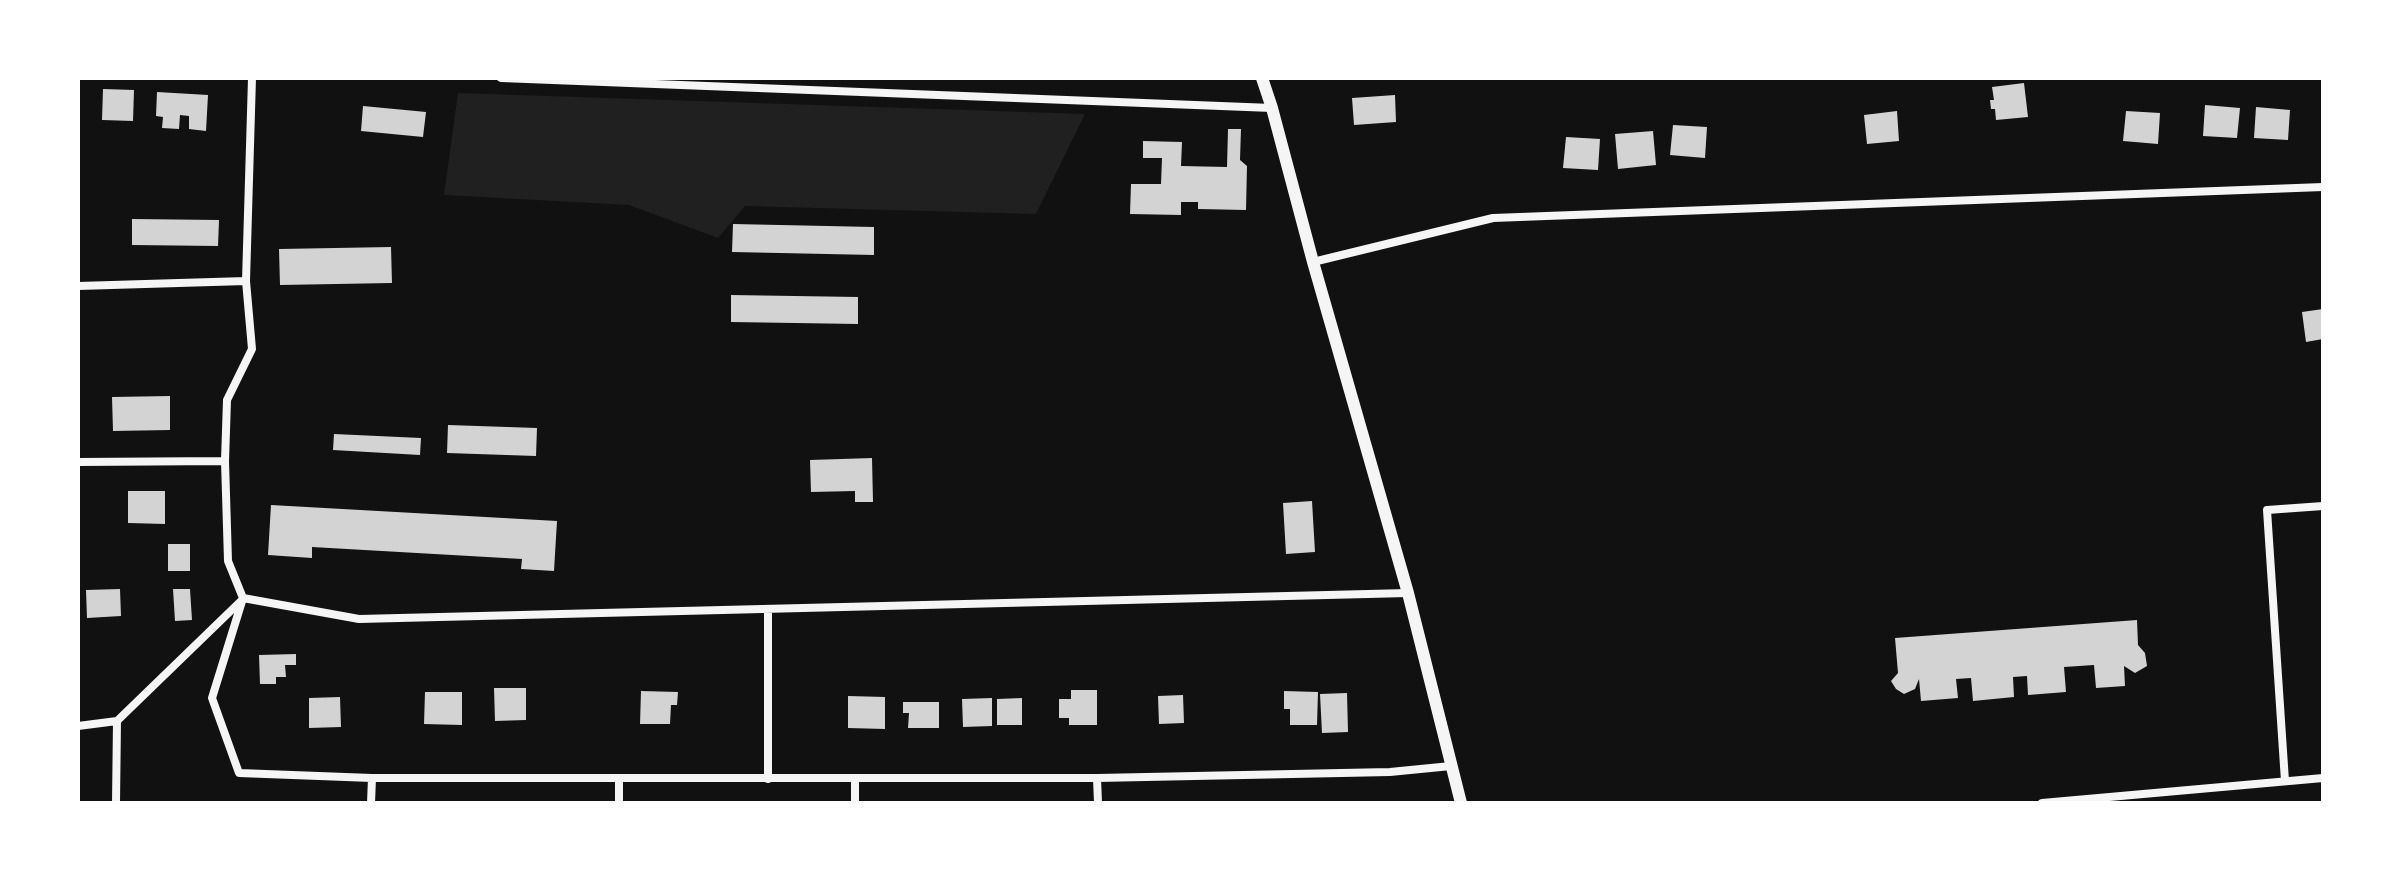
<!DOCTYPE html>
<html>
<head>
<meta charset="utf-8">
<style>
  body { margin:0 }
  #map { position:relative; width:2401px; height:881px; overflow:hidden; background:#111; font-family:"Open Sans",sans-serif }
  canvas { display:block }
  .frame { position:absolute; inset:0; border:80px solid #fff; pointer-events:none }
</style>
</head>
<body>
<div id="map">
<canvas width="2401" height="881"></canvas>
<div class="frame"></div>
</div>
<script>
const c = document.querySelector('canvas').getContext('2d');
c.lineJoin = 'round';
function fillPath(path, color) {
  c.fillStyle = color;
  c.fill(path, 'evenodd');
}
function shape(rows) {
  const path = new Path2D();
  for (const r of rows) {
    path.moveTo(r[0], r[1]);
    for (let i = 2; i < r.length; i += 2) path.lineTo(r[i], r[i + 1]);
  }
  return path;
}
function trace(path, color, width, dash) {
  c.strokeStyle = color;
  c.lineWidth = width;
  c.lineCap = dash ? 'butt' : 'round';
  c.setLineDash(dash || []);
  c.stroke(path);
}
fillPath(shape([
  [458,93,1085,114,1036,214,745,206,718,238,629,205,444,195]
]), '#202020');
fillPath(shape([
  [2024,83,2028,117,1996,120,1995,109,1991,109,1990,100,1994,100,1992,87],
  [103,89,134,90,133,121,102,120],
  [157,92,208,95,206,131,189,129,189,116,180,115,179,129,162,128,163,117,156,116],
  [1395,95,1396,122,1354,125,1352,98],
  [2205,105,2240,108,2237,138,2203,136],
  [363,106,426,112,423,137,361,131],
  [2256,107,2290,110,2288,140,2254,138],
  [1897,111,1899,141,1867,144,1864,115],
  [2126,111,2160,113,2158,144,2123,141],
  [1673,125,1707,127,1705,158,1670,155],
  [1228,129,1241,129,1240,160,1247,166,1246,210,1198,209,1198,202,1181,202,1181,215,1130,214,1131,184,1161,184,1162,158,1143,158,1143,141,1182,142,1181,166,1227,167],
  [1653,131,1656,165,1618,169,1615,134],
  [1566,137,1600,139,1598,170,1563,168],
  [132,219,219,220,218,246,132,245],
  [733,224,874,227,874,255,732,252],
  [391,247,392,283,280,285,279,249],
  [731,295,858,297,858,324,731,322],
  [2323,309,2323,339,2306,342,2302,312],
  [170,396,170,430,113,431,112,397],
  [448,425,537,428,536,456,447,453],
  [334,434,421,438,420,455,333,450],
  [872,458,873,502,855,502,855,491,811,492,810,460],
  [128,491,165,491,165,524,128,523],
  [1312,501,1315,552,1286,554,1283,503],
  [271,505,557,521,554,571,521,569,522,559,312,547,312,558,268,555],
  [168,544,190,544,190,571,168,571],
  [120,589,121,616,87,618,86,590],
  [173,589,190,589,192,620,175,621],
  [2137,620,2138,645,2145,653,2147,666,2135,673,2124,666,2125,686,2096,688,2094,665,2064,667,2066,692,2028,695,2027,676,2013,677,2014,697,1973,701,1971,678,1956,679,1958,698,1921,701,1919,679,1915,689,1904,694,1896,689,1891,681,1898,673,1895,638],
  [296,654,296,665,285,665,286,677,276,677,276,684,260,684,259,655],
  [494,688,526,688,526,720,495,721],
  [1071,690,1097,690,1097,725,1069,725,1069,718,1059,718,1059,699,1071,699],
  [641,691,678,692,677,705,671,705,670,724,640,724],
  [1284,691,1318,692,1317,725,1290,725,1290,709,1284,709],
  [425,692,462,692,462,725,424,724],
  [1347,693,1348,732,1322,733,1320,694],
  [1183,695,1184,723,1159,724,1158,696],
  [848,696,885,697,885,729,848,728],
  [340,697,341,727,309,728,309,698],
  [992,698,992,726,963,727,962,699],
  [1022,698,1022,725,997,725,997,699],
  [903,702,939,702,939,728,908,728,909,713,903,713]
]), '#d3d3d3');
trace(shape([
  [252,78,246,281,252,349,227,400,225,461,228,561,243,598,212,698,239,773,372,778,1097,778,1390,772,1451,766],
  [501,78,1272,108],
  [1313,262,1493,218,2323,187],
  [78,286,246,281],
  [78,462,225,461],
  [243,598,359,619,1408,593],
  [768,609,768,779],
  [78,726,117,721],
  [1097,778,1098,803],
  [619,780,619,803],
  [2285,781,2267,510,2323,506],
  [116,803,117,721,243,599],
  [371,803,372,778],
  [855,803,855,778],
  [2042,803,2323,778]
]), '#f5f5f5', 8);
trace(shape([
  [1262,78,1272,108,1313,262,1408,593,1461,803]
]), '#f5f5f5', 12);
</script>
</body>
</html>
